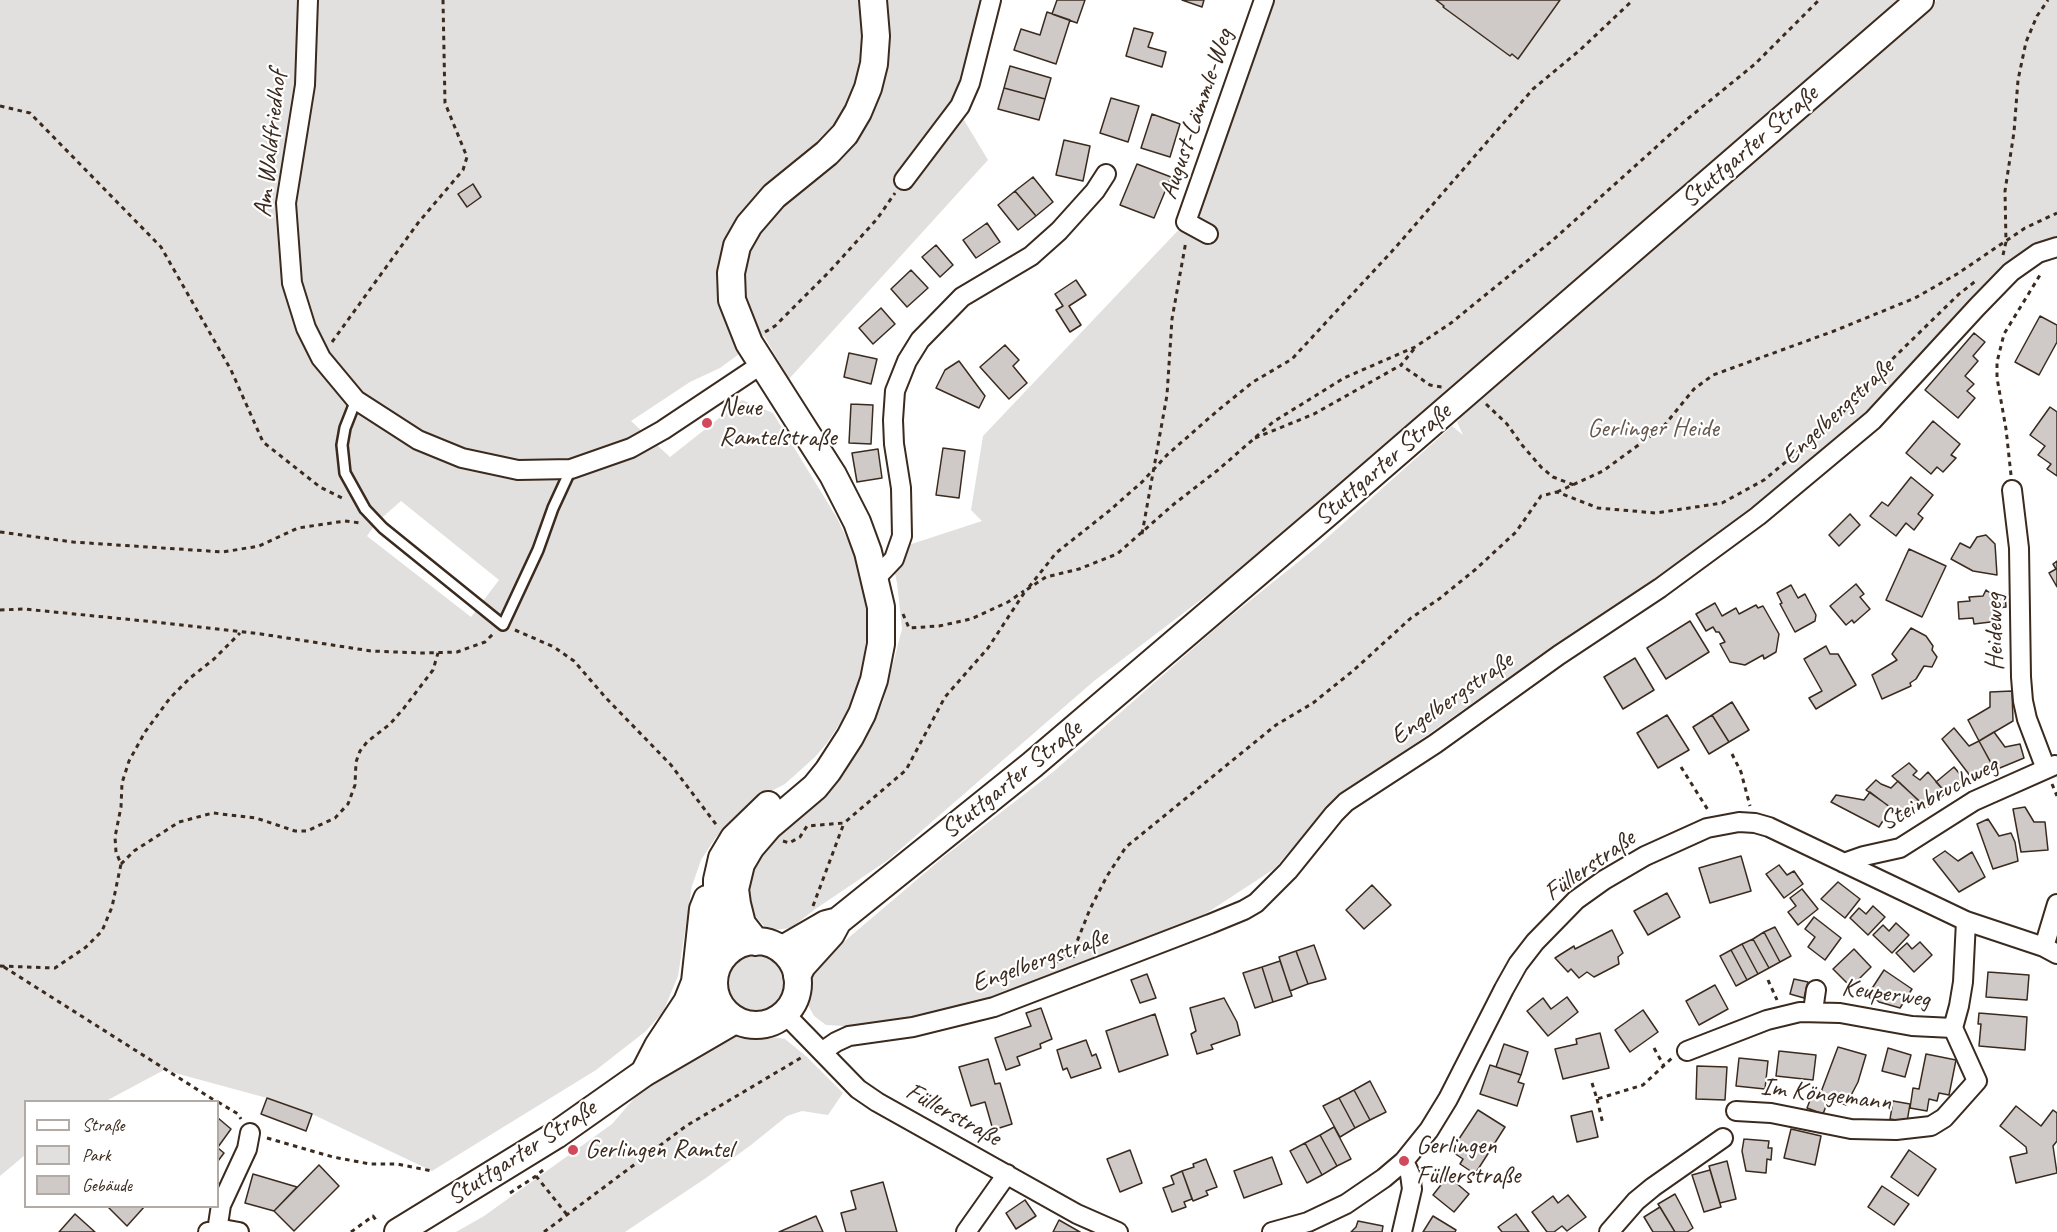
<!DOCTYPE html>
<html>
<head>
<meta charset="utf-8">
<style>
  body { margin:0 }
  #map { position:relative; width:2057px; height:1232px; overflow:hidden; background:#fff; font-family:Caveat,sans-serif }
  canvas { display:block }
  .legend { position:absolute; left:24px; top:1100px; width:195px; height:108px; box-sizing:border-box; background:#fff; border:2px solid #b1aaa5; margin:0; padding:8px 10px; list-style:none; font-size:18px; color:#3b2a1e }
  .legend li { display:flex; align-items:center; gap:12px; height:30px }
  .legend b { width:30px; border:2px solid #b1aaa5 }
</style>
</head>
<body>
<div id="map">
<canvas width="2057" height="1232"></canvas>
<ul class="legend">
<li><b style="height:8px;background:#fff"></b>Straße</li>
<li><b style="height:16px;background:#e2e0de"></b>Park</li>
<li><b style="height:16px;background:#cfcac7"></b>Gebäude</li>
</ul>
</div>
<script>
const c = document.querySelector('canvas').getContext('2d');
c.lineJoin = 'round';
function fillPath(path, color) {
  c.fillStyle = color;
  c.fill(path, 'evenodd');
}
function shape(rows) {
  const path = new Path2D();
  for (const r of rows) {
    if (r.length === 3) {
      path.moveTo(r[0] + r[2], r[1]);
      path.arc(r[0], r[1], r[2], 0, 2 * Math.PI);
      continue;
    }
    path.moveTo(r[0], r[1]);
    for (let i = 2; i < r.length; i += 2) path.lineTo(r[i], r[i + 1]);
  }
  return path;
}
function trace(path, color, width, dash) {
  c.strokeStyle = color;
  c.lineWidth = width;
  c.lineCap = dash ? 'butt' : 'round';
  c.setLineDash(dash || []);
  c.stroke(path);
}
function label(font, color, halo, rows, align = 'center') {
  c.font = font + ' Caveat,sans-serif';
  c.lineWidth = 4.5;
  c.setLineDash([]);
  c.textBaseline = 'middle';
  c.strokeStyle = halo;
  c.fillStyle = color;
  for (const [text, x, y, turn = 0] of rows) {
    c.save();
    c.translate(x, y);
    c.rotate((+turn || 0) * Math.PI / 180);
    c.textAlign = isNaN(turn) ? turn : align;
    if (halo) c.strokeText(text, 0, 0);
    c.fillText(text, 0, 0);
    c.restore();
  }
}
fillPath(shape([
  [0,0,986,0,955,105,988,160,789,379,764,336,720,368,690,382,631,421,670,457,742,400,773,413,837,518,859,564,870,608,862,674,846,714,827,743,815,757,785,784,752,801,716,837,701,860,692,886,678,976,663,1012,646,1031,596,1070,432,1171,312,1114,267,1098,164,1070,106,1101,26,1102,25,1155,0,1176],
  [401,501,499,580,471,617,367,536,377,522],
  [1264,0,1898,0,1784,103,1352,485,1094,681,888,860,814,910,791,928,773,930,764,926,756,917,751,909,747,888,749,875,766,846,840,776,868,733,883,702,902,629,897,583,890,551,982,521,971,510,983,436,1186,222],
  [1937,0,2057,0,2057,244,2024,252,2003,269,1873,420,1575,640,1571,634,1554,646,1333,801,1274,869,1196,920,1028,990,946,1013,861,1027,826,1025,814,1016,808,1005,810,982,820,962,946,855,1053,772,1221,624,1318,546,1452,426,1463,435,1457,422,1460,419,1457,415],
  [756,984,30],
  [742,1032,785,1039,807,1057,843,1093,828,1115,802,1111,787,1116,751,1145,706,1178,625,1232,456,1232,484,1216,612,1124,644,1087,729,1033]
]), '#e2e0de');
const building = shape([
  [1057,0,1085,0,1077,23,1052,14,1057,0],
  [1182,0,1204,0,1202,7,1182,0],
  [1436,0,1560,0,1518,59,1512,54,1510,56,1443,7,1444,6,1436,0],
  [1047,12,1070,20,1056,64,1014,50,1021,29,1040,35,1047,12],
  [1134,28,1153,33,1148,47,1166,52,1162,67,1126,56,1134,28],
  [1010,66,1051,78,1045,99,1004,88,1010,66],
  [1004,88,1045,99,1039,120,998,109,1004,88],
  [1111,98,1139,106,1128,142,1100,133,1111,98],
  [1152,114,1180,124,1170,157,1141,148,1152,114],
  [1064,140,1090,146,1083,181,1056,175,1064,140],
  [1137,164,1171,177,1154,218,1120,205,1137,164],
  [1033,177,1053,202,1036,216,1015,191,1033,177],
  [473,184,481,197,467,207,458,194,473,184],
  [1015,191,1036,216,1018,230,998,205,1015,191],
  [987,223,1000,242,976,258,963,240,987,223],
  [936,245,953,265,940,277,922,257,936,245],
  [911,270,928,288,907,307,891,289,911,270],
  [1076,280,1086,295,1069,306,1081,325,1070,332,1056,310,1063,306,1055,294,1076,280],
  [881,308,895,324,873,344,859,328,881,308],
  [2040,316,2057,325,2057,342,2039,375,2015,362,2040,316],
  [1974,333,1985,342,1973,356,1978,361,1965,376,1974,384,1967,391,1975,398,1958,418,1925,390,1974,333],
  [1005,345,1019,360,1013,366,1027,383,1009,399,980,367,1005,345],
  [849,353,877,359,871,384,844,377,849,353],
  [959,361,985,396,979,408,936,388,945,370,959,361],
  [851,404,873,405,871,444,849,443,851,404],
  [2050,407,2057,412,2057,476,2047,469,2051,464,2038,455,2045,446,2030,435,2050,407],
  [1933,421,1960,444,1951,455,1956,458,1943,472,1937,467,1931,474,1906,453,1933,421],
  [943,448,965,451,959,498,936,495,943,448],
  [878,449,882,478,857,482,852,453,878,449],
  [1911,477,1933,495,1918,514,1923,518,1914,530,1906,523,1896,536,1870,516,1882,502,1888,506,1911,477],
  [1850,514,1860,525,1839,546,1829,535,1850,514],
  [1986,535,1995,544,1997,575,1973,571,1951,559,1960,543,1970,548,1977,537,1986,535],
  [1909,549,1946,566,1922,617,1886,600,1909,549],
  [2057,561,2057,587,2049,573,2056,569,2053,564,2057,561],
  [1856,584,1864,594,1860,597,1870,609,1854,623,1852,620,1846,625,1830,606,1856,584],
  [1791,585,1798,598,1805,594,1816,615,1815,621,1795,632,1780,604,1782,603,1777,593,1791,585],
  [1986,590,1993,595,2005,594,2006,607,1998,608,1999,621,1974,624,1973,618,1959,619,1958,602,1970,601,1969,597,1983,596,1986,590],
  [1715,603,1722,616,1736,608,1739,614,1756,605,1758,608,1763,606,1779,634,1776,652,1764,659,1763,655,1745,665,1730,662,1720,644,1725,642,1719,632,1716,632,1713,627,1706,631,1696,614,1715,603],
  [1690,621,1709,652,1666,679,1647,648,1690,621],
  [1911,628,1926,636,1933,646,1932,650,1937,657,1932,667,1924,666,1916,679,1910,683,1911,686,1882,699,1872,675,1897,660,1892,654,1911,628],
  [1826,646,1830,654,1838,654,1856,685,1816,709,1809,698,1822,691,1804,659,1826,646],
  [1635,658,1654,690,1623,709,1604,677,1635,658],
  [2012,691,2013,721,1979,741,1968,720,1990,707,1990,692,2012,691],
  [1732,702,1749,730,1729,742,1712,715,1732,702],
  [1667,715,1689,750,1658,768,1637,733,1667,715],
  [1712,715,1729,742,1709,754,1693,727,1712,715],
  [1954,728,1969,746,1979,741,1992,765,1971,777,1942,739,1954,728],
  [1994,732,2005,747,2020,744,2024,758,1995,770,1979,741,1994,732],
  [1909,763,1917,771,1913,775,1920,780,1928,772,1946,793,1927,808,1892,776,1909,763],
  [1954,767,1963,778,1946,793,1936,782,1954,767],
  [1876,780,1881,784,1891,788,1898,781,1918,800,1903,816,1866,790,1876,780],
  [1870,792,1891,808,1879,827,1831,802,1836,795,1864,800,1870,792],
  [2025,807,2034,822,2045,822,2048,850,2021,852,2013,809,2025,807],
  [1988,819,1999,836,2011,833,2015,842,2018,861,1993,869,1977,824,1988,819],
  [1945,851,1958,861,1972,852,1985,877,1959,892,1933,859,1945,851],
  [1741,856,1751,891,1710,903,1699,868,1741,856],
  [1779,865,1787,875,1794,871,1803,884,1784,898,1766,874,1779,865],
  [1838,882,1860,899,1845,918,1821,899,1838,882],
  [1372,885,1391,905,1364,929,1346,910,1372,885],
  [1802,889,1818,909,1798,925,1788,912,1796,906,1790,898,1802,889],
  [1667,893,1680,917,1648,935,1634,911,1667,893],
  [1873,906,1885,917,1868,935,1850,918,1859,908,1866,914,1873,906],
  [1814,917,1841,938,1825,960,1808,947,1815,937,1805,929,1814,917],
  [1896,923,1909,935,1892,953,1873,935,1883,925,1889,931,1896,923],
  [1775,927,1791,956,1780,962,1764,932,1775,927],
  [1612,930,1623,953,1618,957,1619,964,1594,977,1587,972,1579,978,1571,969,1568,972,1555,958,1574,946,1575,949,1612,930],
  [1764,932,1780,962,1769,968,1753,939,1764,932],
  [1753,939,1769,968,1758,974,1742,944,1753,939],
  [1920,942,1932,955,1914,972,1896,953,1907,943,1912,949,1920,942],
  [1742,944,1758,974,1747,980,1731,950,1742,944],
  [1314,945,1326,979,1308,984,1296,951,1314,945],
  [1854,949,1871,967,1851,987,1833,969,1854,949],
  [1061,950,1065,958,1056,963,1052,955,1061,950],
  [1731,950,1747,980,1736,986,1720,956,1731,950],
  [1296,951,1308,984,1290,991,1279,957,1296,951],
  [1280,961,1292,996,1273,1002,1262,967,1280,961],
  [1262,967,1273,1002,1255,1008,1243,973,1262,967],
  [1884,970,1912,989,1900,1008,1879,1002,1869,993,1884,970],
  [1988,972,2029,975,2027,1000,1986,997,1988,972],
  [1147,974,1156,998,1140,1003,1131,980,1147,974],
  [1794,979,1808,982,1804,998,1790,994,1794,979],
  [1715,985,1728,1009,1699,1025,1686,1001,1715,985],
  [1567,997,1578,1012,1548,1036,1527,1011,1543,998,1551,1009,1567,997],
  [1224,998,1237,1022,1240,1035,1211,1045,1213,1049,1197,1054,1191,1034,1196,1031,1190,1008,1224,998],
  [1041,1008,1052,1039,1040,1044,1041,1048,1017,1057,1020,1065,1006,1070,995,1038,1031,1026,1026,1013,1041,1008],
  [1643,1010,1658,1032,1630,1052,1615,1030,1643,1010],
  [1979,1013,2027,1017,2025,1050,1979,1046,1981,1024,1978,1024,1979,1013],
  [1155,1014,1168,1055,1119,1072,1106,1031,1155,1014],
  [1600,1033,1609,1068,1563,1079,1555,1049,1577,1044,1576,1039,1600,1033],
  [1086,1040,1092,1056,1096,1054,1101,1068,1071,1078,1067,1068,1063,1070,1057,1050,1086,1040],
  [1504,1044,1528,1052,1521,1075,1496,1067,1504,1044],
  [1838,1047,1866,1055,1858,1082,1846,1105,1829,1098,1823,1114,1807,1108,1814,1090,1821,1092,1838,1047],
  [1888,1048,1911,1055,1905,1077,1882,1071,1888,1048],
  [1779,1051,1816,1055,1813,1080,1776,1076,1779,1051],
  [1926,1054,1956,1060,1949,1095,1939,1093,1937,1101,1929,1099,1927,1111,1910,1108,1913,1088,1919,1089,1926,1054],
  [1739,1058,1768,1061,1765,1089,1736,1086,1739,1058],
  [988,1059,995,1084,1000,1083,1012,1124,993,1130,985,1102,971,1106,959,1067,988,1059],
  [1490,1065,1521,1075,1518,1082,1524,1084,1517,1106,1480,1094,1490,1065],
  [1697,1066,1727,1067,1725,1100,1696,1099,1697,1066],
  [1370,1081,1386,1112,1370,1120,1354,1090,1370,1081],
  [1354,1090,1370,1120,1355,1128,1339,1098,1354,1090],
  [267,1098,312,1114,306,1131,261,1114,267,1098],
  [1339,1098,1355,1128,1340,1137,1323,1106,1339,1098],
  [1893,1101,1910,1104,1907,1122,1890,1119,1893,1101],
  [2016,1106,2041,1126,2053,1110,2057,1113,2057,1141,2053,1146,2057,1173,2016,1183,2010,1157,2027,1153,2026,1147,2000,1126,2016,1106],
  [1478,1110,1505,1127,1475,1174,1460,1164,1463,1159,1451,1151,1478,1110],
  [1592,1111,1598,1137,1577,1142,1571,1116,1592,1111],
  [218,1118,231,1129,218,1147,218,1118],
  [1334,1127,1351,1159,1337,1166,1320,1135,1334,1127],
  [1791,1129,1821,1136,1815,1165,1784,1158,1791,1129],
  [1320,1135,1337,1166,1322,1175,1305,1143,1320,1135],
  [1744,1139,1769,1141,1768,1148,1772,1148,1771,1160,1767,1159,1766,1173,1746,1171,1742,1151,1744,1139],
  [1305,1143,1322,1175,1307,1183,1290,1151,1305,1143],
  [218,1148,224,1153,218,1161,218,1148],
  [1130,1150,1142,1183,1120,1192,1107,1159,1130,1150],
  [1909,1150,1936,1169,1918,1196,1891,1177,1909,1150],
  [1272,1157,1282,1184,1244,1198,1234,1171,1272,1157],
  [1206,1159,1217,1187,1206,1191,1208,1195,1193,1201,1182,1171,1194,1167,1193,1164,1206,1159],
  [1727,1161,1736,1199,1720,1203,1709,1166,1727,1161],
  [319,1165,339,1186,294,1231,274,1211,319,1165],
  [1710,1170,1721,1207,1704,1212,1692,1175,1710,1170],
  [1182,1171,1192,1199,1184,1202,1186,1207,1172,1212,1163,1188,1174,1184,1171,1176,1182,1171],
  [253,1174,297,1187,274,1211,245,1203,253,1174],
  [1448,1176,1469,1194,1454,1212,1433,1195,1448,1176],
  [883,1182,897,1232,846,1232,841,1213,856,1209,851,1191,883,1182],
  [1882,1186,1909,1204,1894,1225,1868,1207,1882,1186],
  [1675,1194,1693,1228,1687,1232,1675,1232,1658,1204,1675,1194],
  [1568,1195,1586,1217,1567,1231,1562,1226,1554,1232,1547,1232,1532,1212,1553,1196,1558,1203,1568,1195],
  [1025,1200,1036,1216,1016,1229,1006,1213,1025,1200],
  [107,1206,145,1206,127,1226,107,1206],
  [1660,1207,1675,1232,1653,1232,1644,1217,1660,1207],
  [75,1214,95,1232,59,1232,75,1214],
  [1516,1214,1529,1232,1502,1232,1498,1227,1516,1214],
  [816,1216,823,1232,779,1232,816,1216],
  [1433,1216,1456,1230,1455,1232,1423,1232,1433,1216],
  [1059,1220,1080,1232,1053,1232,1059,1220],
  [1358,1221,1383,1226,1382,1232,1351,1232,1356,1227,1358,1221]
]);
fillPath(building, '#cfcac7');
trace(building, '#3b2a1e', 1.5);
const lane = shape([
  [356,400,345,428,342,445,345,473,365,509,383,528,503,625,538,550,553,508,571,469]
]);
const street = shape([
  [308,0,305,85,286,203,292,283,306,328,321,358,356,400,418,440,462,458,518,470,571,469,631,448,663,430,762,364],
  [904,180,960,106,970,83,991,0],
  [1208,234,1186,222,1264,0],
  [2012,490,2019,548,2021,677,2023,701,2027,719,2046,769],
  [876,578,894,559,902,536,901,488,894,444,893,420,895,391,907,361,920,340,962,297,1031,256,1059,231,1095,191,1106,174],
  [1844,863,1864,856,1900,848,1974,801,2055,765],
  [2044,947,2057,904],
  [1813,1011,1816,990],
  [784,1013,858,1089,877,1102,1077,1214,1118,1232],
  [823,1051,836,1042,849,1036,913,1027,994,1007,1210,924,1244,910,1256,903,1288,871,1334,814,1346,802,1435,744,1559,655,1660,588,1758,516,1873,420,1977,307,2011,272,2038,253,2057,247],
  [1687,1051,1767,1020,1800,1012,1840,1013,1912,1026,1953,1028,1959,1006,1963,982,1966,921],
  [1736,1111,1771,1113,1851,1129,1896,1130,1931,1126,1944,1118,1977,1081,1953,1028],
  [217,1231,221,1205,247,1149,250,1133],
  [208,1232,228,1230,239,1232],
  [966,1232,1007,1174],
  [1272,1232,1308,1222,1346,1204,1384,1178,1404,1161,1429,1130,1448,1099,1504,989,1518,964,1535,942,1576,900,1604,880,1645,856,1707,828,1739,822,1755,823,1769,827,1966,921,2044,947,2057,954],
  [1402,1232,1412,1189,1410,1174,1404,1161],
  [1609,1232,1636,1201,1653,1187,1723,1138]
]);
const secondary = shape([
  [756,983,42],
  [756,942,742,924,737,904,735,889,741,864,751,847,769,826,815,787,828,771,850,737,862,714,874,680,881,644,881,607,868,552,857,522,833,475,749,343,732,300,731,273,737,246,749,225,774,196,827,153,845,134,858,112,868,88,874,64,876,36,873,0],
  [780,948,788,946,826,924,838,921,1032,765,1332,509,1920,0],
  [724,956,717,903,717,880,722,858,734,838,768,805],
  [797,976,802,966,831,934,838,921],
  [674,1043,711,1004,715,994],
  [644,1073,658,1046,687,1002,695,982,703,909,707,899],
  [398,1232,556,1135,644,1073,735,1020]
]);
trace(lane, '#3b2a1e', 14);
trace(street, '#3b2a1e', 22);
trace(secondary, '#3b2a1e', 30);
trace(shape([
  [0,106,30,113,161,247,231,370,263,442,320,487,344,499],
  [2003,255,2006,242,2005,191,2014,132,2018,80,2026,42,2037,16,2048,0],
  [765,332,775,326,829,272,877,219,895,193],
  [332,342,418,223,463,170,467,157,445,103,443,0],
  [1414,349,1401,365,1430,385,1442,387],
  [1486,404,1507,424,1522,445,1541,467,1553,477,1574,485],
  [1255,438,1314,414,1401,365],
  [2011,475,2006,429,1997,378,1997,362,2004,334,2040,275],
  [1557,492,1603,471,1663,427,1694,389,1713,375,1834,331,1915,298,1957,274,2025,228,2057,213],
  [0,532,73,542,223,552,259,546,298,528,345,521,361,523],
  [1142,534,1167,395,1172,319,1186,241],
  [1029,587,1056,553,1109,511,1142,482,1167,455,1216,412,1253,382,1292,359,1395,248,1533,89,1580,50,1633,0],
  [0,610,24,609,155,622,261,634,371,651,421,653,457,652,485,642,494,633],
  [903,614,909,628,939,626,971,619,1008,602,1024,591],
  [515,630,554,647,574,661,606,698,671,765,718,827],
  [1732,754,1741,772,1750,806],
  [1681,767,1708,810],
  [2052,784,2057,796],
  [783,841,789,843,800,837,807,826,844,823,906,770,945,697,988,648,1026,590,1046,577,1079,569,1117,554,1174,504,1218,470,1273,422,1344,378,1415,347,1451,323,1553,240,1685,121,1755,64,1819,0],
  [121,864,134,851,179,822,213,813,256,818,295,831,307,831,335,818,348,804,355,785,356,762,360,751,367,742,390,724,404,708,433,670,438,653],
  [813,906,844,823],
  [1073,958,1076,944,1090,909,1107,876,1126,847,1276,725,1313,703,1354,670,1411,618,1439,599,1476,569,1516,532,1541,496,1557,492,1598,508,1656,513,1722,503,1764,480,1835,421,1876,375,1959,294,1977,280],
  [0,966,55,968,86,947,102,931,112,907,121,864,116,852,115,837,121,807,122,783,129,761,145,732,170,698,190,678,214,659,240,633],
  [4,967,217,1102],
  [1768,980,1777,1000],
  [1654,1048,1664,1066],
  [1592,1083,1597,1099,1643,1085,1672,1058],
  [1597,1099,1603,1124],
  [218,1102,238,1114,241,1119],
  [267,1138,333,1157,370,1164,397,1164,432,1171],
  [543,1170,536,1176,568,1216],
  [510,1193,536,1176],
  [351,1232,373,1216,378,1223],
  [544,1232,686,1126,804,1056]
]), '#3b2a1e', 3, [4.5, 4.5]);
trace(lane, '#fff', 9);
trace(street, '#fff', 18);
trace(secondary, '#fff', 26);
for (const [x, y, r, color] of [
  [707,423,6,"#d1495b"],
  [573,1150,6,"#d1495b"],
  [1404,1161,6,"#d1495b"]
]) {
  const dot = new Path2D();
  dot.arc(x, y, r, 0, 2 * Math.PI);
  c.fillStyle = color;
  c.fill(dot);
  trace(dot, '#fff', 2);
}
label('26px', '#3b2a1e', '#fff', [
  ["August-Lämmle-Weg",1197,114,-71],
  ["Am Waldfriedhof",271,144,-84],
  ["Stuttgarter Straße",1750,147,-41],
  ["Engelbergstraße",1838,412,-43],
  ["Stuttgarter Straße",1383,465,-41],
  ["Heideweg",1995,632,-91],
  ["Engelbergstraße",1452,699,-35],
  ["Stuttgarter Straße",1012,780,-39],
  ["Steinbruchweg",1939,794,-28],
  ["Füllerstraße",1590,866,-35],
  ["Engelbergstraße",1040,961,-20],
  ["Keuperweg",1886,994,8],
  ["Im Köngemann",1826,1095,7],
  ["Füllerstraße",953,1115,29],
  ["Stuttgarter Straße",522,1153,-33]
]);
label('26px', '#3b2a1e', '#fff', [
  ["Neue",719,408],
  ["Ramtelstraße",719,438],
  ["Gerlingen",1416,1146],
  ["Füllerstraße",1416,1176],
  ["Gerlingen Ramtel",585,1150]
], 'left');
label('26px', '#65584e', '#fff', [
  ["Gerlinger Heide",1653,429]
]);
</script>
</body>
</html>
